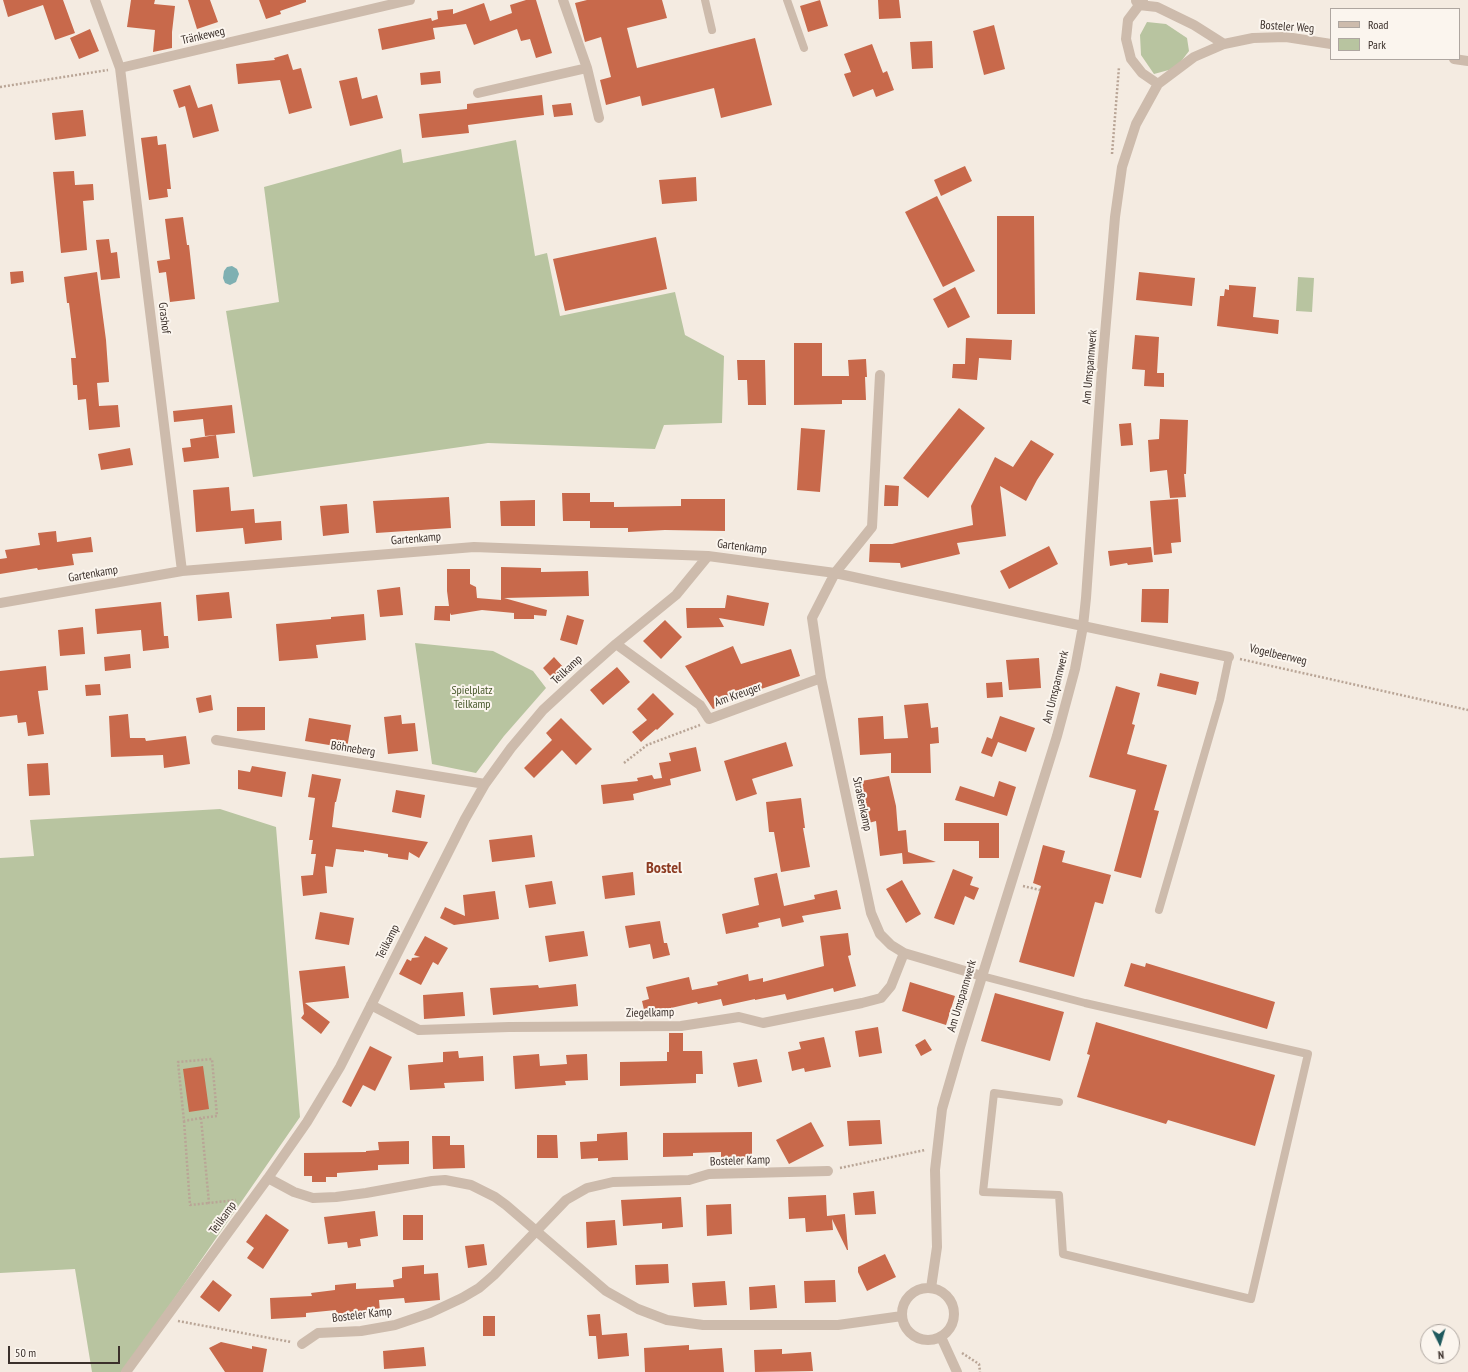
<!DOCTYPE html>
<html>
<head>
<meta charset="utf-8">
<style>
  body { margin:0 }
  #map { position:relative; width:1468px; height:1372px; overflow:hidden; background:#f4ebe1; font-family:"PT Sans Narrow",sans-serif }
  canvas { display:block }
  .legend { position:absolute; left:1330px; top:8px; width:130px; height:52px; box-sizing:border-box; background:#fbf5ee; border:1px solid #aea6a0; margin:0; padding:5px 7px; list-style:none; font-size:12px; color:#3b302b }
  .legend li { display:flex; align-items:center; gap:8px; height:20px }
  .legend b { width:20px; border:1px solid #aea6a0 }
  .north { position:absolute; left:1420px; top:1324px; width:40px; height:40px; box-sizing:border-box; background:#fbf5ee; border:1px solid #aea6a0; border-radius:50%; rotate:175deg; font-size:11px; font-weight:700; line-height:16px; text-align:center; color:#3b302b }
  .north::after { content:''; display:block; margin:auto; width:14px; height:18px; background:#1f5a5e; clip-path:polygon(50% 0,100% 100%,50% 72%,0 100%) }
  .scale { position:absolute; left:8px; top:1346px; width:112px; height:18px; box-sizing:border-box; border:2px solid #3b302b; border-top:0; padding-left:5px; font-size:12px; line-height:14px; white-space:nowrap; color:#3b302b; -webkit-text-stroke:3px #fbf5ee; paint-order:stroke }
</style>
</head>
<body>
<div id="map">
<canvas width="1468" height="1372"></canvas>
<ul class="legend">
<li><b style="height:5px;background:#cdbbac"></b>Road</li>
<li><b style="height:11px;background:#b8c4a0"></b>Park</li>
</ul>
<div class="north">N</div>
<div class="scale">50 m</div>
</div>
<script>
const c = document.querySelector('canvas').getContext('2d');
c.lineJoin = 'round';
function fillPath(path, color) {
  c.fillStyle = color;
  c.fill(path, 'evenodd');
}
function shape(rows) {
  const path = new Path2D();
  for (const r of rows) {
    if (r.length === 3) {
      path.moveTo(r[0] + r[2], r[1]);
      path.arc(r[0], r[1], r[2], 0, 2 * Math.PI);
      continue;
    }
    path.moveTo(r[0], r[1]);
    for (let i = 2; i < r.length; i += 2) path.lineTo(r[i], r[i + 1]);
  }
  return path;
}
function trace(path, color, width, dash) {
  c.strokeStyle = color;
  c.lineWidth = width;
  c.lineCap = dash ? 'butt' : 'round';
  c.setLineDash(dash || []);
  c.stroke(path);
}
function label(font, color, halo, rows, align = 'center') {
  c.font = font + ' "PT Sans Narrow",sans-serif';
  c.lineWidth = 4;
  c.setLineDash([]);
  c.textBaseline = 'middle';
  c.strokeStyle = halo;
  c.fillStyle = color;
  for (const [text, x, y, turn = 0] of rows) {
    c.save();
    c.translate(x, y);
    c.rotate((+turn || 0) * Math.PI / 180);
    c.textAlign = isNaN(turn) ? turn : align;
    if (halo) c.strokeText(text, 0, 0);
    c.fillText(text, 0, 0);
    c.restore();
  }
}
fillPath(shape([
  [1147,22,1166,24,1187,38,1189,51,1176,68,1154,74,1141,55,1140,35],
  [516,140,535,256,547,253,560,316,675,292,685,335,724,356,722,423,664,425,655,449,488,443,253,477,226,311,279,302,264,187,401,149,403,163],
  [1298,277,1314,278,1312,312,1296,311],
  [415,643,493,651,533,671,546,688,504,736,476,773,432,764],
  [220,809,276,827,300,1117,174,1299,121,1372,92,1372,75,1269,0,1273,0,858,34,856,30,820]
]), '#b8c4a0');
fillPath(shape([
  [232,266,237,269,239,274,236,282,230,285,225,283,223,278,224,271,227,267]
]), '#7fb0b2');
fillPath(shape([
  [3,0,63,0,75,33,55,40,43,5,8,17],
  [131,0,155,0,154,4,175,6,172,32,172,48,153,52,155,30,127,27],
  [188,0,210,0,218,22,197,29],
  [259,0,306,0,306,2,280,11,281,14,266,19],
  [526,0,536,0,552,53,536,58,530,39,521,41,517,29,474,45,466,24,433,28,435,39,382,50,378,29,431,18,432,21,438,19,437,11,453,9,453,14,484,3,490,21,512,13,510,5],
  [587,0,662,0,667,18,627,28,637,68,755,38,772,105,721,118,714,88,642,106,640,96,606,105,600,80,611,77,601,37,585,42,575,3],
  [820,0,828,26,808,32,800,6],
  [878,0,899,0,901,18,879,19],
  [994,25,1005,69,984,75,973,31],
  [90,29,99,51,79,59,70,38],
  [932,41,933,68,912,69,910,42],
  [872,44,883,73,887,71,894,90,876,97,873,89,853,97,844,74,851,72,844,54],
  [288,54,293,70,301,68,312,108,289,114,280,80,238,84,236,64,275,60,274,58],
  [440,71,441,83,421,85,420,73],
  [357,77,362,99,377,95,383,118,350,126,339,81],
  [190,85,198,108,212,104,219,131,193,138,185,106,179,108,173,90],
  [542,95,544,115,468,125,469,133,422,138,419,114,467,109,467,104],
  [571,103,573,115,554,117,552,105],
  [83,110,86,136,55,140,52,113],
  [157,136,158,145,166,144,171,189,167,189,168,197,149,200,141,138],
  [965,166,972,181,941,196,934,180],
  [74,171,75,185,93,184,94,200,83,201,87,250,61,253,53,172],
  [696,177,697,201,662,204,659,180],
  [937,196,975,271,943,287,905,212],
  [997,216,1034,216,1035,314,997,314],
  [183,217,187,245,189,245,195,299,170,302,166,272,159,273,157,261,170,259,165,219],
  [656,237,667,289,565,311,553,259],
  [109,239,111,253,117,252,120,278,101,280,96,240],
  [23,271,24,282,11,284,10,272],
  [97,272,106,340,109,382,97,383,99,406,118,405,120,427,89,430,86,399,78,400,77,385,73,385,71,358,76,358,69,303,67,303,64,277],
  [1139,272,1195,278,1192,306,1136,300],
  [1229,285,1256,287,1253,317,1279,320,1278,334,1217,326,1220,296,1224,296,1225,289,1229,290],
  [955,287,970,317,948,328,933,299],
  [1135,335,1159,337,1157,373,1164,373,1164,387,1144,386,1145,370,1132,369],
  [966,338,1012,340,1011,360,979,358,977,380,952,378,953,364,965,364],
  [794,343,822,343,822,376,849,376,848,360,866,359,867,377,865,377,866,400,842,400,842,404,794,405],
  [737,360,765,360,766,405,748,405,747,380,738,380],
  [232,405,235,433,205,436,203,419,174,422,173,411],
  [959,408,985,428,928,498,903,478],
  [1160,419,1188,420,1186,474,1184,474,1186,497,1170,498,1167,470,1150,472,1148,440,1159,439],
  [1131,423,1133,445,1121,446,1119,424],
  [801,428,825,430,820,492,797,490],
  [216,435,219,458,184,462,182,448,191,447,190,439],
  [1031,440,1054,454,1037,480,1026,501,1000,486,1006,536,957,543,960,554,901,568,900,563,869,562,870,544,892,544,973,525,971,506,995,457,1013,467],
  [130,448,133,465,101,470,98,454],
  [885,485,899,486,898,506,884,506],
  [229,487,231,511,254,509,255,523,281,521,282,540,245,544,243,528,196,532,193,490],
  [562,493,590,493,590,502,614,502,614,507,681,506,681,499,725,499,725,531,665,530,628,532,628,528,590,528,590,521,563,521],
  [449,497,451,528,376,533,373,501],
  [1178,499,1181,542,1171,543,1172,553,1154,555,1150,501],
  [535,500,535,526,501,526,500,501],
  [347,504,349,533,323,536,320,506],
  [56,531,57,542,91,537,93,552,72,554,74,565,38,570,37,568,0,574,0,559,7,558,5,550,40,545,38,533],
  [1049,546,1058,564,1009,589,1000,571],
  [1151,547,1153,562,1128,565,1127,563,1110,566,1108,551],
  [501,567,541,568,541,572,588,571,589,596,504,598,547,610,546,616,534,615,534,619,514,619,514,613,482,610,451,615,450,613,450,621,434,620,435,606,449,606,447,591,447,569,470,569,470,584,476,587,477,598,501,600],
  [400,587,403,615,380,617,377,590],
  [1142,589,1169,589,1168,623,1141,622],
  [229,592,232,618,198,621,196,595],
  [727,595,769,603,764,626,719,618,724,627,687,628,686,608,725,608],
  [161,602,164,636,168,636,169,648,143,651,141,630,97,634,95,609],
  [364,614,366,640,316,645,318,658,279,661,276,624,331,619,331,617],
  [567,615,584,620,577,645,560,640],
  [665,620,682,637,661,659,643,641],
  [83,627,85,654,60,656,58,630],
  [733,646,741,664,791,649,800,676,758,690,713,709,685,666],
  [130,654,131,668,105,671,104,657],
  [554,657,564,668,552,678,543,668],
  [1039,658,1041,688,1009,690,1006,660],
  [46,666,48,690,38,691,44,734,28,736,26,722,18,723,17,715,0,717,0,671],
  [617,667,630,682,603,705,590,690],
  [1160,673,1199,682,1196,695,1157,686],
  [1002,682,1003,697,987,698,986,683],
  [100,684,101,695,86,696,85,685],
  [1116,686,1140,693,1132,724,1135,725,1127,754,1167,765,1154,810,1159,811,1141,878,1114,871,1136,790,1089,777],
  [653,693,674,714,657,730,656,729,641,742,632,732,647,720,637,709],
  [211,695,213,710,199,713,196,698],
  [928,703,931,728,938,727,939,743,930,744,931,773,891,773,891,753,860,755,858,718,883,716,884,739,908,738,904,705],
  [237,707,265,707,265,730,237,731],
  [128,714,130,738,145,738,146,741,186,736,190,764,164,768,163,755,111,757,109,716],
  [401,715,402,724,415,723,418,751,388,754,384,717],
  [1000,716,1035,728,1026,752,998,742,992,757,981,753,987,737,992,739],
  [309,718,351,725,347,748,305,741],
  [561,718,592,749,576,765,562,750,534,778,524,768,552,740,546,733],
  [786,742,793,766,752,779,757,794,736,801,724,761],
  [696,747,701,771,670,779,671,785,633,794,634,800,603,804,601,785,638,781,637,778,652,775,654,779,662,778,659,763,671,761,669,753],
  [48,763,50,795,29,796,27,764],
  [252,766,286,772,282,797,238,789,238,770,250,772],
  [312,774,341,779,336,802,335,802,332,827,428,842,419,858,409,852,408,860,388,857,388,854,364,850,364,852,336,849,333,867,325,866,327,893,303,896,301,876,313,875,316,854,311,854,313,840,309,840,315,798,308,797],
  [889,776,896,806,898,831,906,830,908,852,936,862,903,864,902,853,880,856,876,821,865,824,856,782],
  [999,781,1016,787,1007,816,955,800,960,786,994,797],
  [396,790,425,795,421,818,392,812],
  [801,798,805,828,803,828,810,867,781,872,774,832,769,832,766,802],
  [944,823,999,823,999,858,979,858,979,841,944,841],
  [532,835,535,857,492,862,489,840],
  [1043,845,1065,851,1062,862,1111,875,1103,904,1095,902,1074,977,1019,962,1041,886,1033,883],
  [953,869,973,877,970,885,979,888,974,900,965,896,954,925,934,918],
  [633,872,635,895,605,899,602,876],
  [777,873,784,906,815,899,814,895,837,890,841,909,802,916,804,922,782,927,780,918,758,923,759,927,726,934,722,914,759,905,754,878],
  [902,880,921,914,906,923,886,889],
  [552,881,556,904,529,908,525,885],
  [495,891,499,919,454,925,440,918,445,907,465,916,463,895],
  [320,912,354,918,349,945,315,939],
  [660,921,664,943,667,943,670,955,653,959,650,944,629,948,625,926],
  [584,931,588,956,549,962,545,936],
  [848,933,851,955,848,956,856,986,834,992,833,988,787,1000,785,994,755,1000,755,999,723,1006,721,999,698,1004,697,1002,645,1014,642,1001,649,999,646,987,689,977,692,990,718,985,717,982,748,974,749,981,763,978,763,982,824,966,820,936],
  [425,936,448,948,438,965,433,962,421,985,399,974,407,959,411,961,412,958,420,957,414,955],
  [1131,963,1145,967,1146,963,1275,1002,1267,1029,1124,986],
  [345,966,349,998,305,1003,330,1022,321,1034,301,1018,304,1014,299,971],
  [910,982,955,996,946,1025,902,1011],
  [576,984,578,1006,493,1015,490,988,538,985,539,988],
  [463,992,465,1016,424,1019,423,995],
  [995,993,1064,1012,1050,1061,981,1041],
  [1096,1022,1275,1075,1255,1146,1168,1120,1166,1124,1077,1097,1090,1055,1087,1054],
  [878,1027,882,1053,859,1057,855,1031],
  [669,1033,683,1033,683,1051,702,1051,703,1074,696,1074,696,1083,620,1086,620,1062,667,1061,667,1052,669,1052],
  [824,1037,831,1067,805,1072,804,1068,792,1071,788,1052,801,1049,799,1042],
  [925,1039,932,1050,921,1056,915,1045],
  [370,1046,392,1057,375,1091,363,1085,351,1107,342,1102],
  [458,1051,459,1058,483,1056,484,1081,444,1083,445,1088,410,1090,408,1065,443,1062,443,1052],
  [539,1054,540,1066,567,1064,566,1055,587,1054,588,1080,565,1081,566,1085,515,1089,513,1056],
  [757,1059,762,1082,738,1087,733,1063],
  [203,1066,209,1109,189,1112,183,1069],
  [880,1120,882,1144,849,1146,847,1121],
  [811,1122,824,1146,789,1164,776,1140],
  [627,1132,628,1160,598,1161,598,1158,581,1159,580,1142,597,1141,597,1134],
  [752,1132,752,1158,721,1158,721,1152,693,1153,693,1156,663,1157,663,1133],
  [537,1135,557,1135,558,1158,537,1158],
  [432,1136,450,1136,450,1145,464,1145,465,1168,433,1169],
  [409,1141,409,1164,378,1165,378,1170,337,1173,337,1177,326,1177,326,1182,312,1182,312,1176,304,1176,304,1153,366,1152,366,1151,379,1150,378,1142],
  [874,1191,876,1214,855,1215,853,1193],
  [826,1195,827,1216,845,1214,848,1250,847,1250,832,1219,833,1230,806,1232,805,1218,789,1219,788,1197],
  [681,1197,683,1227,662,1229,662,1223,623,1226,621,1200],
  [731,1204,732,1234,707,1236,706,1205],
  [375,1211,378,1236,360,1239,361,1246,348,1248,347,1242,328,1244,324,1217],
  [266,1214,289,1230,263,1269,247,1258,254,1248,246,1242],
  [403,1215,423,1215,423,1240,403,1240],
  [615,1220,617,1245,587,1248,586,1222],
  [484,1244,487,1265,468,1268,465,1246],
  [885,1254,896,1277,867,1291,858,1272,858,1267],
  [668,1264,669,1283,636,1285,635,1265],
  [424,1265,424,1274,438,1273,440,1300,405,1303,404,1298,379,1300,380,1312,356,1313,356,1316,337,1317,336,1310,306,1313,306,1317,271,1319,270,1298,312,1296,311,1293,335,1290,335,1285,356,1283,356,1289,394,1287,393,1280,402,1278,402,1267],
  [213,1280,232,1295,219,1312,200,1297],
  [835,1280,836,1302,805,1303,804,1281],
  [725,1281,727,1305,694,1307,692,1283],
  [775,1285,777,1308,750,1310,749,1287],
  [600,1314,602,1335,627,1333,629,1356,598,1359,596,1336,589,1336,587,1315],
  [483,1316,495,1316,495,1336,483,1336],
  [221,1342,252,1349,252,1346,267,1349,263,1372,225,1372,209,1348],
  [689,1345,689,1350,722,1348,724,1372,645,1372,644,1348],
  [424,1347,426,1366,384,1369,383,1351],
  [782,1349,782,1354,811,1352,813,1371,755,1372,754,1350]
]), '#c8694b');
trace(shape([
  [0,87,108,70],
  [1112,154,1119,67],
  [1240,659,1468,710],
  [624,763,647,745,700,725],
  [1023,886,1040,890],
  [201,1118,184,1121,178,1062,212,1059,217,1116,201,1118,209,1203,236,1200],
  [184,1121,190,1205,209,1203],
  [840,1168,925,1150],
  [178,1321,291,1342],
  [962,1353,979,1364,980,1372]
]), '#b9a596', 2.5, [2, 2]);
trace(shape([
  [705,0,712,30],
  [787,0,804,48],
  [1159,910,1220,700,1229,657],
  [982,976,1085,1003,1308,1054,1251,1299,1063,1254,1059,1195,983,1192,994,1093,1059,1102]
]), '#cdbbac', 8);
trace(shape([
  [95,0,120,68,182,571],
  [563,0,587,68,599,118],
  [1143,0,1128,20,1126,39,1131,59,1142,73,1158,84],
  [1136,1,1139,5,1157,7,1194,25,1224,44],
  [1454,59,1468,61],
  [120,68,410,0],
  [478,93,587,68],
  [880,375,872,527,835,573,812,618,821,678,871,913,880,934,891,945,904,953,982,976],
  [0,603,182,571,474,547,708,556,835,573,899,587,1229,657],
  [616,644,700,705,709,719,821,678],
  [216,740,485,784],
  [371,1005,419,1030,509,1027,681,1026,739,1017,763,1023,862,1003,881,998,891,986,904,953],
  [268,1178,294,1192,313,1198,336,1197,366,1193,432,1181,445,1180,471,1185,495,1197,506,1205,606,1291,638,1309,667,1320,703,1325,838,1325,902,1316],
  [931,1288,937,1247,935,1170,942,1109,960,1047,1057,736,1075,669,1083,626,1086,598,1102,369,1115,217,1122,167,1136,124,1158,84,1194,57,1224,44,1253,38,1286,37,1331,44],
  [928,1314,26],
  [941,1337,957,1372],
  [302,1344,318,1333,361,1331,395,1325,430,1313,462,1298,479,1288,494,1275,566,1200,587,1188,613,1182,689,1180,709,1174,828,1171],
  [126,1372,268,1178,307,1122,340,1067,465,819,485,784,511,748,543,710,581,675,616,644,676,595,708,556]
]), '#cdbbac', 10);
label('12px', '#3b302b', '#fbf5ee', [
  ["Bosteler Weg",1287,27,4],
  ["Tränkeweg",203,36,-13],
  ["Grashof",164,318,83],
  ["Am Umspannwerk",1090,367,-85],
  ["Gartenkamp",416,539,-5],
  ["Gartenkamp",742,547,7],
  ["Gartenkamp",93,574,-10],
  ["Vogelbeerweg",1278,655,13],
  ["Teilkamp",567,670,-43],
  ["Am Umspannwerk",1056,687,-76],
  ["Am Kreuger",738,695,-20],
  ["Böhneberg",353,749,9],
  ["Straßenkamp",862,804,78],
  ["Teilkamp",388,942,-63],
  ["Am Umspannwerk",962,996,-73],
  ["Ziegelkamp",650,1013,-1],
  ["Bosteler Kamp",740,1161,-2],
  ["Teilkamp",223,1218,-54],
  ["Bosteler Kamp",362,1315,-7]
]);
label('12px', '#4a5a2e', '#fbf5ee', [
  ["Spielplatz",472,691],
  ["Teilkamp",472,705]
]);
label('bold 16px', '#8c3b22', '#fbf5ee', [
  ["Bostel",664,868]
]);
</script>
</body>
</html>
